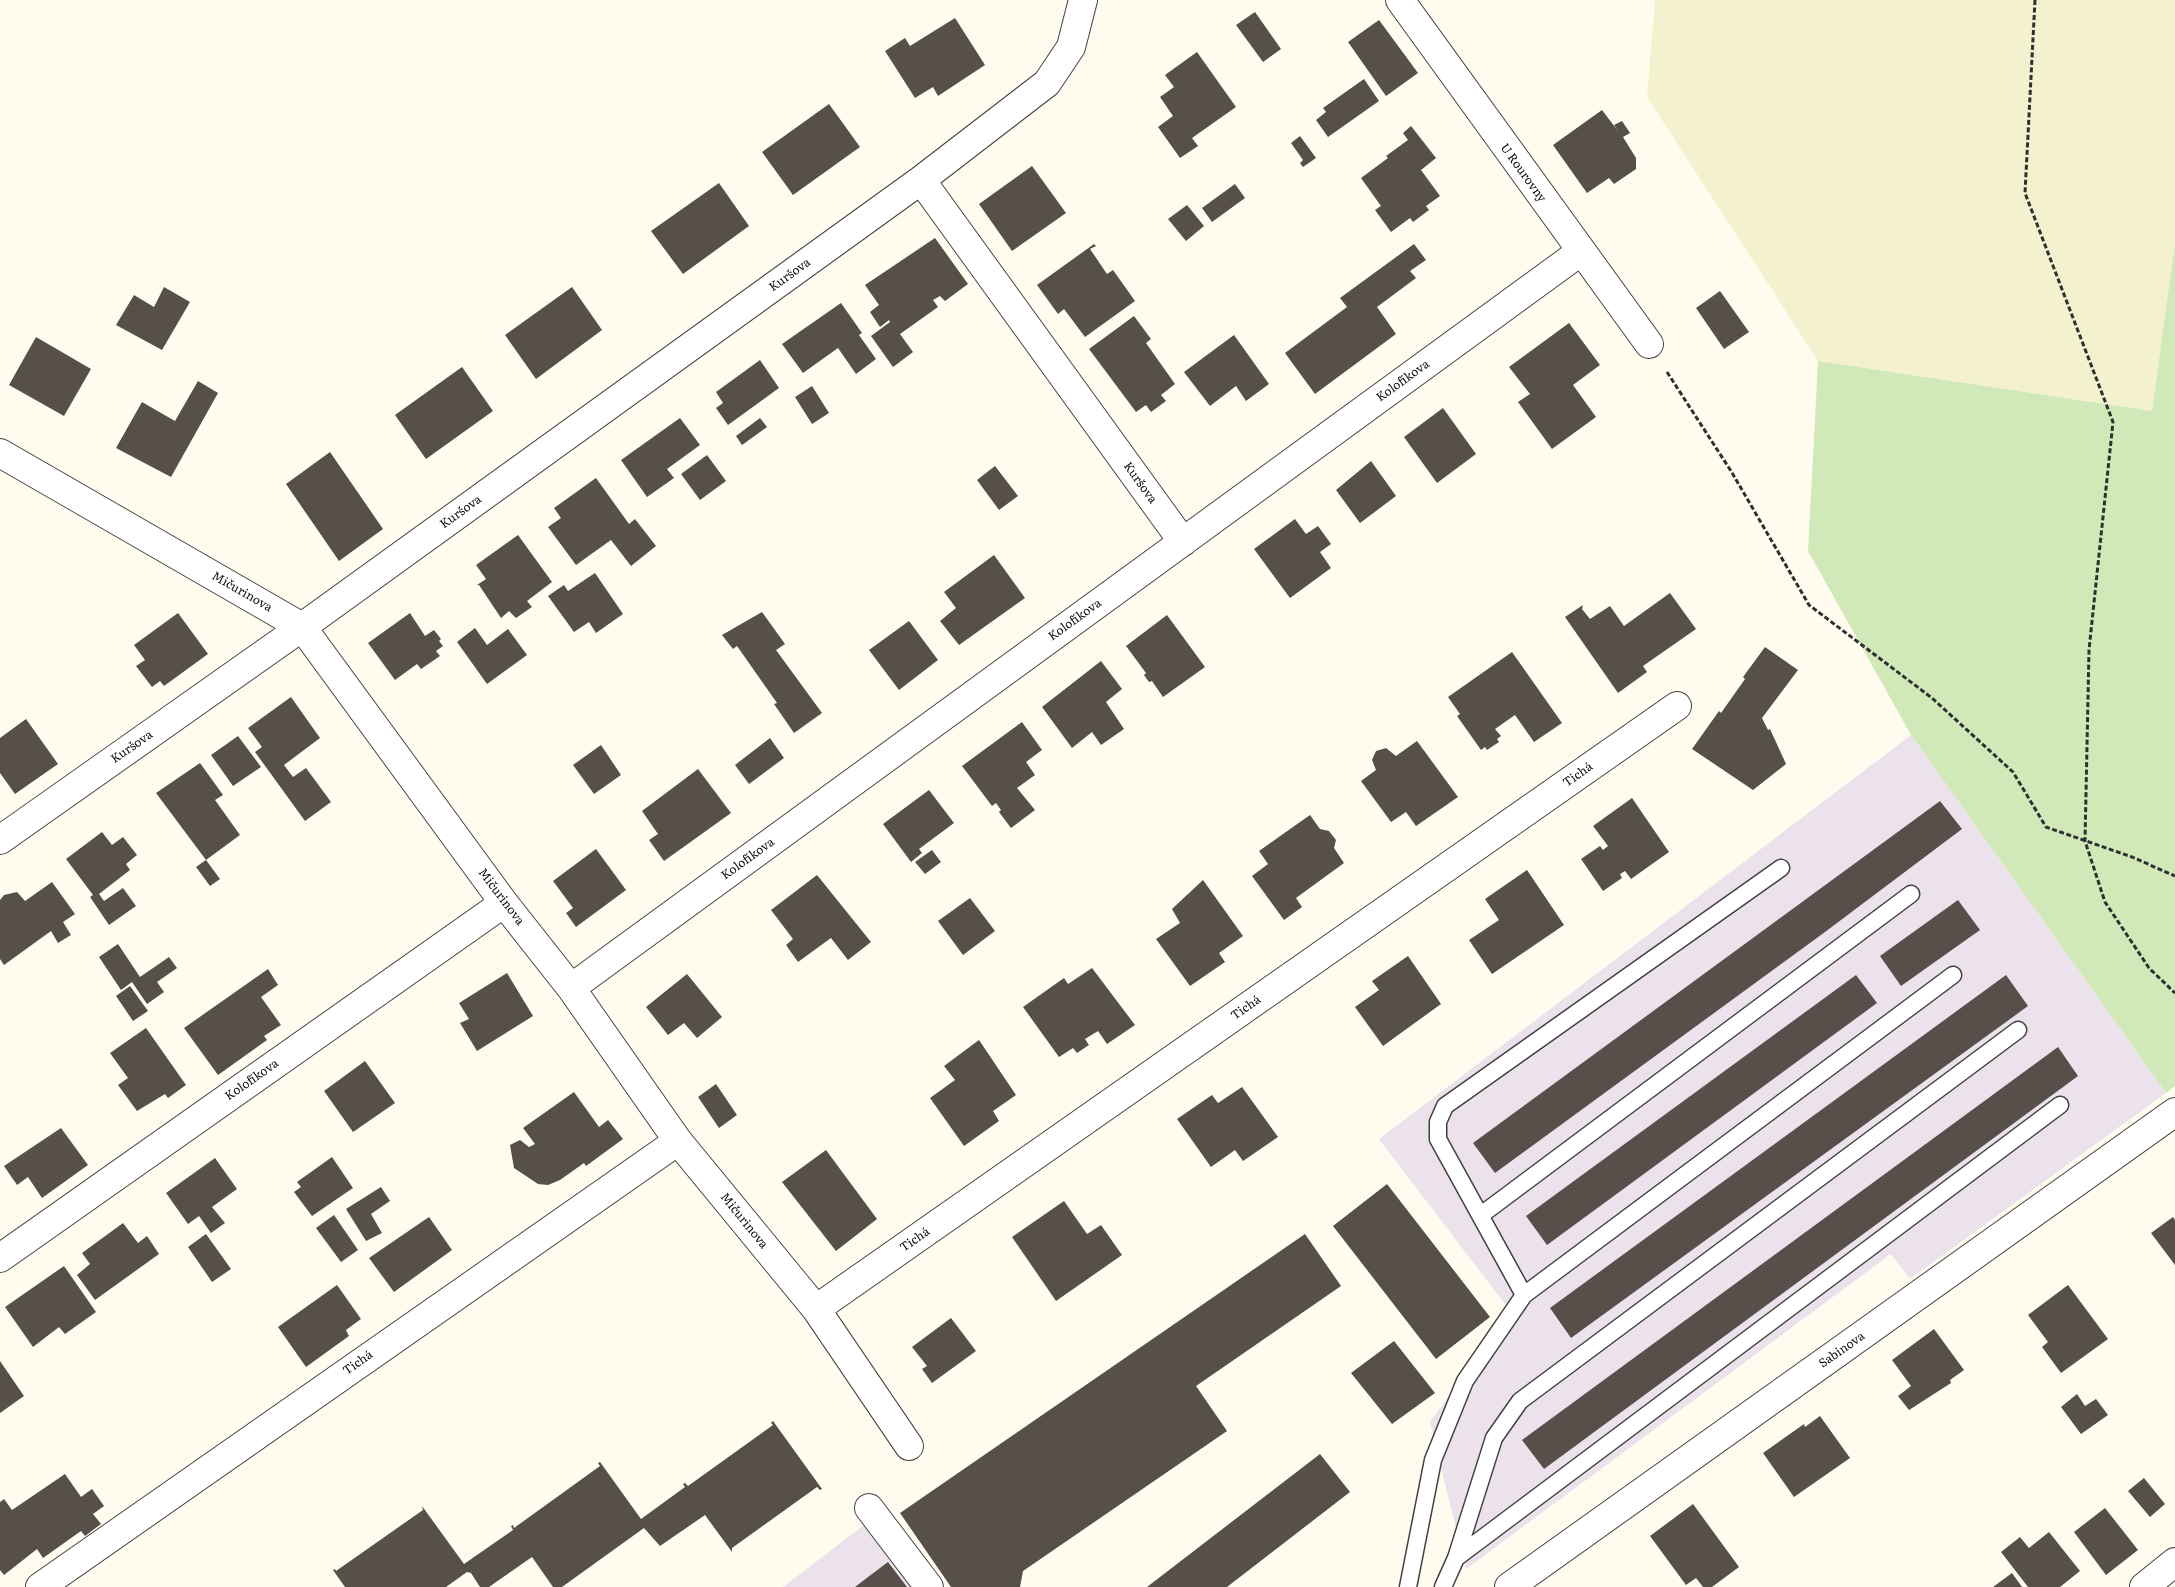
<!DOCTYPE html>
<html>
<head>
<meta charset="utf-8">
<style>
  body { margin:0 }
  canvas { display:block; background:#fffcef }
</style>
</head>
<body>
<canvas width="2175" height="1587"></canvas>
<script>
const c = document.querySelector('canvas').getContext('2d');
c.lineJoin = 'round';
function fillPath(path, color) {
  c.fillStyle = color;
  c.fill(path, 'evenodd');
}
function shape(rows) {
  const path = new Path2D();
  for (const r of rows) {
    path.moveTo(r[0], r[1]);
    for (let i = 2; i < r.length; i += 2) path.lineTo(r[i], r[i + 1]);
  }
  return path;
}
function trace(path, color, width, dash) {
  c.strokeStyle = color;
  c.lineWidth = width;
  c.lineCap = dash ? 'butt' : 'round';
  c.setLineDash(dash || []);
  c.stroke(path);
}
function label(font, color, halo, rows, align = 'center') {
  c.font = font + ' Literata,serif';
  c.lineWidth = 5;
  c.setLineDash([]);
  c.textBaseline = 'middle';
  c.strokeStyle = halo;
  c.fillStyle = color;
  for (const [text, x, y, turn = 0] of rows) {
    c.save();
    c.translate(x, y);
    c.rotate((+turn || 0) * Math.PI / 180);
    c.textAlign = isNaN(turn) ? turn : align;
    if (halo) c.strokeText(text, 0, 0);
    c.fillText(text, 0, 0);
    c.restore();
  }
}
fillPath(shape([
  [1911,735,2166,1093,1910,1279,1891,1254,1466,1569,1430,1422,1511,1312,1379,1139],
  [868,1522,917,1587,783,1587]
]), '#ebe2ec');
fillPath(shape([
  [1655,0,2175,0,2175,243,2152,411,1818,361,1647,97]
]), '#f4f1cf');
fillPath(shape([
  [2175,243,2175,1086,2166,1093,1911,735,1808,551,1818,361,2152,411]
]), '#d1e9b9');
fillPath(shape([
  [1255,12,1281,49,1263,62,1236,25],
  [955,18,985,65,938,96,933,87,915,98,885,51,905,38,910,46],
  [1379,20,1418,73,1386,96,1348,42],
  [1197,52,1236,107,1192,138,1198,146,1180,158,1158,127,1173,116,1160,97,1174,87,1165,75],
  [1364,79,1379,101,1328,137,1316,120,1326,112,1323,108],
  [829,104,860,147,793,195,762,152],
  [1602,110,1618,131,1614,125,1622,121,1630,133,1623,137,1636,158,1636,169,1614,184,1609,178,1587,193,1553,145],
  [1411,126,1436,158,1421,170,1440,196,1426,206,1429,210,1413,222,1410,218,1391,232,1375,210,1381,206,1361,178,1388,158,1386,156,1408,140,1403,133],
  [1300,136,1316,158,1303,167,1300,163,1303,160,1291,143],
  [1032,166,1066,213,1012,251,979,204],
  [719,183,749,226,683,274,651,231],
  [1235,184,1245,198,1212,222,1202,208],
  [1187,205,1204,226,1186,241,1168,219],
  [935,238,968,284,945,301,940,296,933,300,938,307,900,334,913,352,893,367,871,336,890,322,889,320,880,327,870,312,879,305,865,285],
  [1094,244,1096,246,1090,249,1107,274,1113,270,1135,301,1085,337,1064,309,1058,314,1037,285],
  [1414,244,1426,260,1410,271,1416,278,1377,307,1396,334,1315,394,1285,353,1347,307,1340,298],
  [164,287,190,302,162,350,116,325,134,295,154,307],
  [572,287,602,330,536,379,505,335],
  [1720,291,1749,332,1724,349,1696,308],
  [841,303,862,333,859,335,876,359,856,374,838,348,803,373,782,344],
  [1134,316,1151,339,1146,343,1175,384,1161,395,1166,401,1151,412,1146,405,1136,412,1089,349],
  [1569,323,1600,365,1573,385,1596,417,1552,449,1518,402,1530,394,1509,367],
  [1234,335,1269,384,1246,401,1236,386,1210,406,1184,372],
  [36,337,91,369,64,416,9,385],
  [760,360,779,388,728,425,716,408,723,403,716,392],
  [462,367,493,411,426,459,395,415],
  [198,381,218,393,171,477,116,448,142,402,175,421],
  [812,386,829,413,812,424,795,397],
  [1443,408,1476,454,1437,483,1404,437],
  [680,418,700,445,667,469,674,478,647,497,621,460],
  [760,418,767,427,742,445,736,436],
  [330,452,383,529,339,561,286,484],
  [707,455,726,481,700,500,681,474],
  [1371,461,1396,496,1360,523,1336,490],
  [995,466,1018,496,999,510,977,480],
  [596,478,629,524,635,519,656,546,631,566,611,540,576,565,548,527,561,518,554,508],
  [1295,519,1306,534,1318,526,1331,544,1320,552,1331,568,1290,598,1254,549],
  [518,535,552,582,527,601,532,607,516,618,509,611,501,618,479,585,477,585,486,579,476,565],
  [994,555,1025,598,959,645,940,621,956,608,944,592],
  [595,573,623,614,596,633,589,622,574,632,548,596,564,585,568,591],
  [1670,593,1696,629,1643,666,1647,672,1618,693,1565,617,1583,605,1582,609,1590,619,1610,606,1624,626],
  [762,612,785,644,776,650,822,713,794,733,774,704,777,703,737,646,733,649,722,635],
  [178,613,208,654,164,686,160,681,152,687,136,666,145,660,134,645],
  [410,613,425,636,434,630,441,639,439,641,443,646,436,651,440,656,421,669,417,664,395,680,368,643],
  [1167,615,1205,667,1163,697,1152,681,1149,682,1144,675,1146,673,1126,646],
  [909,621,938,660,899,690,869,650],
  [475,628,487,645,508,629,527,655,487,684,457,642],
  [1765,647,1798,670,1762,718,1768,730,1770,729,1786,764,1753,790,1692,749,1719,711,1721,713,1745,679,1743,677],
  [1512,652,1562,723,1534,742,1515,715,1495,729,1501,736,1497,739,1499,742,1487,750,1485,747,1481,750,1457,716,1460,714,1448,697],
  [1101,661,1122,689,1106,702,1124,729,1101,745,1092,732,1072,748,1042,707],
  [291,697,320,738,284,765,293,777,306,768,331,802,305,821,255,752,262,747,248,728],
  [26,719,58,764,15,794,0,773,0,738],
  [1022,722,1042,750,1026,762,1035,775,1017,788,1035,810,1011,828,999,812,1001,810,996,803,992,806,962,766],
  [238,736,261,767,233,786,211,755],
  [770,738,784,758,749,784,735,765],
  [1417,741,1458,797,1416,826,1406,812,1391,822,1361,781,1376,770,1372,760,1376,751,1386,748,1396,756],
  [601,745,621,775,594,794,573,765],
  [200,763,223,795,215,800,240,835,206,860,156,793],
  [698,769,731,813,664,861,649,840,658,834,642,811],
  [929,790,954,823,919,849,922,853,911,862,883,824],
  [1632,798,1669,852,1631,879,1625,871,1620,874,1622,878,1603,891,1581,859,1600,846,1603,850,1608,846,1593,826],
  [1940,801,1962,829,1825,932,1495,1173,1473,1143],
  [1310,815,1320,829,1329,831,1336,840,1334,848,1344,863,1296,898,1302,907,1284,920,1252,876,1268,864,1259,851],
  [102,832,112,845,123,837,137,855,126,864,130,870,99,894,104,901,123,888,136,906,109,925,90,897,93,895,66,859],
  [596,849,626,890,576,927,566,913,573,908,553,881],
  [932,850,941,862,925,874,915,862],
  [206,860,220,879,210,886,196,867],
  [1527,870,1564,925,1492,974,1469,940,1499,920,1485,899],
  [817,875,871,942,848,960,831,938,798,962,786,945,793,939,771,910],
  [1203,880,1243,936,1219,953,1225,962,1190,986,1156,939,1180,923,1172,909],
  [52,882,75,914,63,922,71,935,58,943,51,931,4,965,0,959,0,900,4,895,17,892,25,901],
  [970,898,995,931,963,955,938,921],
  [1958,900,1980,930,1901,986,1880,956],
  [118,944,140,977,169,957,177,968,157,982,164,992,147,1004,132,982,121,990,99,957],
  [1408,956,1441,1004,1383,1046,1355,1007,1379,990,1372,981],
  [1092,968,1135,1025,1107,1044,1098,1031,1085,1039,1089,1045,1077,1053,1073,1048,1059,1057,1023,1007,1064,978,1068,984],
  [268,969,278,985,261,997,281,1025,264,1036,267,1040,218,1075,184,1028],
  [507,973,533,1016,477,1051,460,1023,469,1019,459,1003],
  [687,974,722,1017,697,1038,684,1023,668,1035,646,1007],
  [1856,975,1877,1003,1547,1245,1526,1216],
  [2006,975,2028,1006,1571,1338,1550,1308],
  [130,986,148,1011,133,1021,116,996],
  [146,1028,186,1085,168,1098,165,1094,137,1111,118,1085,128,1078,110,1053],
  [979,1040,1016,1095,993,1111,999,1121,964,1146,930,1098,955,1080,944,1066],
  [2058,1047,2078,1076,1544,1469,1522,1440],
  [365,1061,395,1103,353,1132,324,1091],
  [716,1084,737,1115,719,1128,698,1097],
  [1242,1087,1278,1137,1243,1161,1235,1150,1211,1167,1177,1119,1212,1095,1218,1103],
  [574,1092,599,1127,608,1120,623,1139,586,1166,584,1163,560,1180,548,1185,538,1184,514,1168,510,1145,520,1140,529,1147,535,1144,523,1128],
  [61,1128,88,1165,42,1198,28,1177,17,1185,4,1166],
  [826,1150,877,1219,836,1251,782,1182],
  [332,1157,353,1188,312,1216,294,1192,301,1187,297,1182],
  [215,1158,237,1189,212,1207,225,1223,211,1233,199,1216,188,1224,166,1193],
  [1387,1184,1490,1317,1436,1359,1333,1226],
  [381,1187,390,1201,371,1214,382,1233,366,1241,346,1209],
  [1064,1201,1087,1234,1101,1225,1122,1255,1056,1301,1012,1237],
  [334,1215,358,1250,341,1262,316,1228],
  [429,1217,452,1250,394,1292,369,1258],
  [2173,1217,2175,1220,2175,1265,2151,1233],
  [123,1223,138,1243,147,1236,159,1254,95,1300,77,1275,90,1264,82,1253],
  [206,1234,231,1269,212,1282,188,1247],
  [1305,1234,1341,1286,1196,1386,1227,1431,1023,1571,1020,1587,951,1587,900,1513],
  [64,1266,96,1312,65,1334,59,1327,33,1347,5,1307],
  [337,1285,361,1319,346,1330,349,1336,306,1367,278,1327],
  [2068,1285,2108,1339,2061,1373,2042,1347,2048,1342,2028,1315],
  [951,1318,976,1351,932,1383,922,1369,927,1366,912,1347],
  [1934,1329,1964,1370,1950,1380,1951,1383,1909,1410,1898,1396,1911,1386,1892,1360],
  [1394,1341,1435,1393,1392,1424,1351,1373],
  [0,1361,24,1396,0,1413],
  [2077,1394,2085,1406,2096,1399,2108,1415,2081,1434,2061,1407],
  [1820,1416,1850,1458,1794,1497,1763,1453,1804,1424,1805,1427],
  [773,1421,822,1489,820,1490,817,1487,732,1548,732,1552,705,1515,660,1546,644,1528,562,1587,553,1587,532,1557,489,1587,480,1587,471,1573,467,1572,446,1587,345,1587,333,1570,335,1569,336,1571,423,1510,422,1506,464,1564,513,1530,511,1526,513,1525,514,1528,600,1466,598,1463,600,1462,641,1519,685,1487,683,1484,685,1483,688,1486,773,1425,771,1423],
  [1320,1454,1350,1492,1227,1587,1147,1587],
  [65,1474,81,1497,92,1489,104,1506,93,1514,101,1524,85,1536,81,1531,43,1558,37,1549,4,1575,0,1570,0,1502,4,1499,12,1510],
  [2144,1478,2165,1504,2150,1517,2128,1491],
  [1693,1504,1739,1567,1712,1587,1703,1587,1696,1578,1686,1585,1650,1536],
  [2105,1508,2138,1550,2106,1575,2074,1532],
  [2049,1532,2080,1571,2060,1587,2028,1587,2001,1552,2020,1537,2029,1548],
  [888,1562,907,1587,855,1587,872,1574],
  [2012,1573,2022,1587,1993,1587]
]), '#564f4a');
const lane = shape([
  [1481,1215,1911,894],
  [1524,1295,1438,1139,1438,1122,1445,1106,1781,868],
  [1456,1558,2060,1105],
  [1408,1587,1433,1460,1465,1381,1524,1295,1953,975],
  [1443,1587,1456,1558,1494,1438,1520,1401,2018,1030]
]);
const street = shape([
  [1400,0,1649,344],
  [921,180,1183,542],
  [0,453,302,627,504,903,571,988,678,1141,816,1309,909,1446],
  [0,840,302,627,921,180,1047,83,1071,47,1083,0],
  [571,988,1580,252],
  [0,1258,504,903],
  [816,1309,1677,706],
  [869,1508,929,1587],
  [40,1587,678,1141],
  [1509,1587,2175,1112],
  [2144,1587,2175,1562]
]);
trace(lane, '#414141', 19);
trace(street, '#414141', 30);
trace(shape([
  [2035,0,2025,193,2113,422,2089,650,2085,841,2105,902,2149,968,2175,993],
  [1667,372,1731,471,1809,605,1932,698,2013,772,2046,827,2132,857,2175,876]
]), '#303030', 3, [5, 2.5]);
trace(lane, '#fff', 16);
trace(street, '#fff', 28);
label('12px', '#0e0e0e', '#fff', [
  ["U Rourovny",1523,173,54],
  ["Kuršova",790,275,-36],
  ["Kolofíkova",1403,381,-36],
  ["Kuršova",1140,483,54],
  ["Kuršova",461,512,-36],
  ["Mičurinova",242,592,30],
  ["Kolofíkova",1075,620,-36],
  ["Kuršova",132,747,-35],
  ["Tichá",1578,775,-35],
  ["Kolofíkova",748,859,-36],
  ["Mičurinova",501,897,53],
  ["Tichá",1246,1008,-35],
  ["Kolofíkova",252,1080,-35],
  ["Mičurinova",744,1221,51],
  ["Tichá",915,1240,-35],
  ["Sabinova",1842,1350,-35],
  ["Tichá",358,1363,-35]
]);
</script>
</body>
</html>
